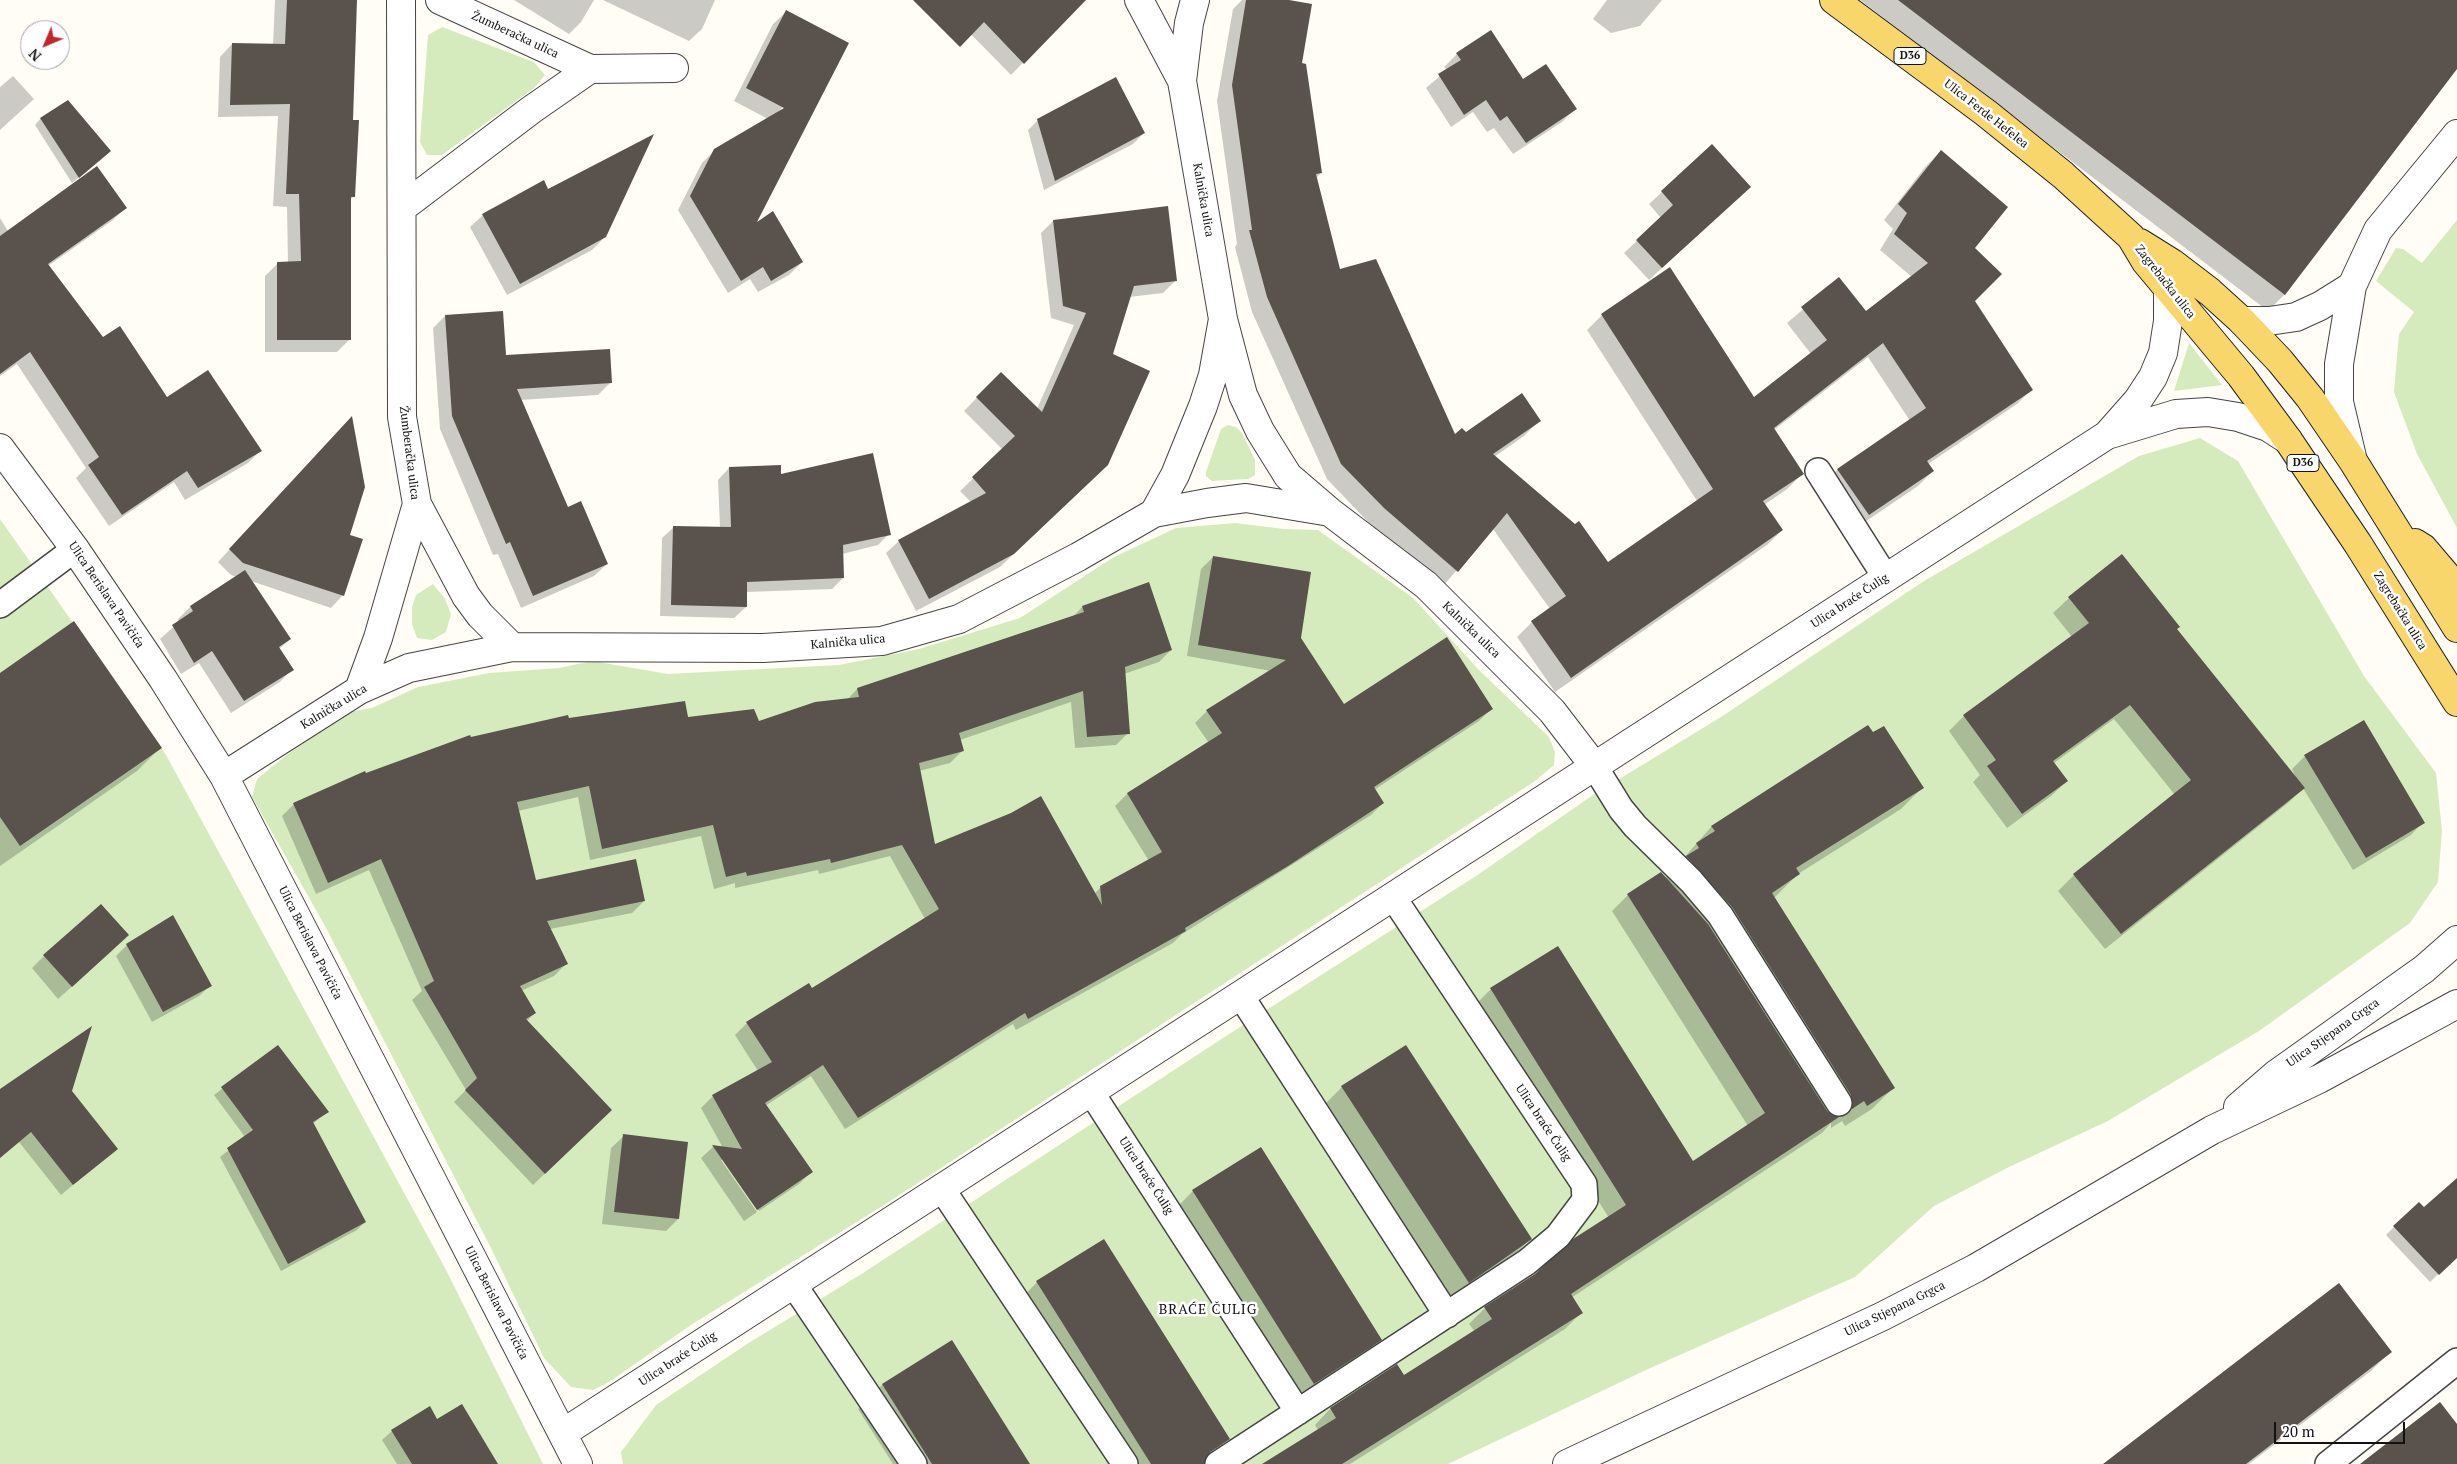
<!DOCTYPE html>
<html>
<head>
<meta charset="utf-8">
<style>
  body { margin:0 }
  #map { position:relative; width:2457px; height:1464px; overflow:hidden; background:#fffdf5; font-family:"PT Serif",serif }
  canvas { display:block }
  .north { position:absolute; left:20px; top:20px; width:50px; height:50px; box-sizing:border-box; background:#fff; border:1px solid #a0a0a0; border-radius:50%; rotate:225deg; font-size:14px; font-weight:700; line-height:20px; text-align:center; color:#111 }
  .north::after { content:''; display:block; margin:auto; width:18px; height:22px; background:#c4262e; clip-path:polygon(50% 0,100% 100%,50% 72%,0 100%) }
  .scale { position:absolute; left:2274px; top:1422px; width:131px; height:22px; box-sizing:border-box; border:2px solid #111; border-top:0; padding-left:6px; font-size:15px; line-height:18px; white-space:nowrap; color:#111; -webkit-text-stroke:4px #fff; paint-order:stroke }
</style>
</head>
<body>
<div id="map">
<canvas width="2457" height="1464"></canvas>
<div class="north">N</div>
<div class="scale">20 m</div>
</div>
<script>
const c = document.querySelector('canvas').getContext('2d');
c.lineJoin = 'round';
function fillPath(path, color) {
  c.fillStyle = color;
  c.fill(path, 'evenodd');
}
function shape(rows) {
  const path = new Path2D();
  for (const r of rows) {
    path.moveTo(r[0], r[1]);
    for (let i = 2; i < r.length; i += 2) path.lineTo(r[i], r[i + 1]);
  }
  return path;
}
function trace(path, color, width, dash) {
  c.strokeStyle = color;
  c.lineWidth = width;
  c.lineCap = dash ? 'butt' : 'round';
  c.setLineDash(dash || []);
  c.stroke(path);
}
function label(font, color, halo, rows, align = 'center') {
  c.font = font + ' "PT Serif",serif';
  c.lineWidth = 5;
  c.setLineDash([]);
  c.textBaseline = 'middle';
  c.strokeStyle = halo;
  c.fillStyle = color;
  for (const [text, x, y, turn = 0] of rows) {
    c.save();
    c.translate(x, y);
    c.rotate((+turn || 0) * Math.PI / 180);
    c.textAlign = isNaN(turn) ? turn : align;
    if (halo) c.strokeText(text, 0, 0);
    c.fillText(text, 0, 0);
    c.restore();
  }
}
fillPath(shape([
  [442,27,534,62,545,75,534,88,442,155,427,155,420,142,428,35],
  [2457,220,2457,528,2417,454,2394,392,2399,334,2414,312,2376,281,2396,248,2403,249,2422,263],
  [2189,343,2222,385,2174,391],
  [1228,425,1236,427,1242,433,1255,460,1255,475,1248,479,1212,481,1206,476,1206,472,1221,429],
  [2200,438,2238,461,2364,676,2436,773,2442,831,2438,882,2410,923,2259,1031,2108,1121,2009,1167,1934,1206,1855,1277,1646,1370,1448,1464,623,1464,621,1452,656,1405,747,1344,863,1273,1243,1025,1476,876,1593,795,1721,717,1924,581,2139,456],
  [0,519,166,755,445,1268,543,1464,0,1464],
  [1235,523,1284,529,1318,530,1413,598,1480,671,1549,737,1555,752,1554,765,1535,781,884,1205,691,1325,609,1382,593,1390,571,1387,544,1358,492,1250,325,926,252,797,257,779,288,754,348,712,372,708,418,687,489,673,559,668,592,661,668,674,839,665,919,649,1020,618,1114,557,1176,528],
  [433,584,445,599,451,614,446,632,432,640,417,638,412,624,412,607,416,595]
]), '#d5ebbd');
fillPath(shape([
  [275,0,356,0,351,121,354,196,349,201,350,339,337,352,265,352,265,276,278,263,288,263,287,207,273,206,278,116,218,117,220,57,232,44,273,45],
  [514,0,594,0,581,22,569,34],
  [603,0,715,0,702,29,689,41],
  [973,0,1062,0,1073,11,1011,75,955,18],
  [1242,0,1282,0,1301,64,1321,173,1315,179,1339,270,1454,436,1539,421,1524,436,1494,457,1608,564,1697,501,1587,330,1602,315,1754,399,1811,354,1787,323,1839,279,1865,312,1912,277,1880,250,1893,229,1884,220,1926,166,1941,151,1973,248,1974,301,2032,389,2017,404,1928,464,1933,471,1918,486,1853,530,1822,485,1837,470,1910,421,1868,357,1774,430,1802,474,1787,489,1764,505,1782,530,1767,545,1555,692,1517,637,1532,622,1550,609,1493,529,1443,586,1369,523,1327,479,1252,312,1235,247,1237,244,1217,101,1233,9],
  [1607,0,1662,0,1640,26,1611,33,1593,19],
  [1860,0,2457,0,2457,67,2285,294,2268,311],
  [786,12,844,42,777,113,754,226,802,262,789,275,758,292,750,279,728,293,678,210,702,163,715,150,768,119,734,101,773,24],
  [1457,54,1523,80,1575,109,1562,122,1513,154,1494,128,1487,132,1473,112,1451,127,1426,88,1447,70,1444,67],
  [13,76,34,99,0,130,0,87],
  [41,118,103,157,72,183,35,125],
  [1038,120,1144,133,1133,144,1044,190,1028,130],
  [1750,187,1649,280,1624,253,1661,218,1649,204,1662,192],
  [125,208,113,220,48,266,102,339,166,399,261,450,248,463,185,500,174,482,109,526,76,478,86,468,17,364,0,376,0,218,8,231],
  [483,215,605,237,592,250,507,295,470,227],
  [1053,221,1176,280,1163,293,1129,297,1111,355,1096,475,1000,567,916,611,886,553,899,541,971,502,960,491,1003,450,964,411,1001,373,1037,409,1074,325,1051,318,1041,233],
  [445,316,505,357,611,382,598,395,520,400,567,508,607,564,594,576,521,608,498,554,493,555,440,429,433,328],
  [340,430,348,535,343,595,331,608,251,581,290,639,279,649,292,669,280,682,231,713,199,663,181,674,160,639,179,622,178,619,190,607,237,577,231,575,218,562],
  [729,468,889,534,878,545,842,554,843,578,832,589,746,592,746,607,734,618,660,616,662,538,674,527,720,528,718,480],
  [1213,557,1299,638,1343,706,1491,709,1479,721,1374,790,1383,803,1371,815,1182,934,1173,943,1016,1030,1013,1024,845,1129,811,1076,765,1106,811,1172,799,1184,759,1211,724,1160,721,1160,757,1212,744,1221,701,1158,713,1147,723,1148,701,1108,713,1096,758,1071,735,1035,747,1023,812,989,925,919,890,856,819,874,818,870,735,888,735,883,714,889,701,836,590,860,578,797,518,811,535,881,644,901,632,913,550,929,566,964,554,976,521,991,535,1013,527,1021,598,1122,533,1185,454,1102,466,1090,412,1000,422,991,369,870,316,894,282,816,294,804,365,774,470,739,568,720,687,718,759,722,847,700,857,689,1072,618,1082,607,1171,650,1159,662,1124,674,1128,733,1116,745,1075,748,1071,702,960,740,962,751,950,763,919,771,934,846,1094,894,1101,887,1149,861,1115,806,1127,794,1209,743,1195,723,1207,711,1271,671,1187,656,1201,569],
  [2069,598,2176,629,2297,781,2292,769,2305,756,2423,822,2411,835,2353,870,2303,788,2288,803,2105,949,2058,891,2074,875,2175,795,2114,719,2054,763,2067,781,2051,796,2007,828,1973,782,1980,775,1949,731,1964,716,2072,637,2053,613],
  [0,674,161,747,137,771,0,866],
  [1922,788,1901,809,1798,874,1774,898,1893,1088,1872,1109,1845,1126,1842,1121,1831,1128,1831,1123,1822,1133,1571,1298,1581,1313,1565,1329,1350,1464,1264,1464,1318,1430,1315,1425,1330,1409,1397,1366,1404,1376,1475,1332,1469,1324,1485,1308,1536,1275,1609,1218,1475,1005,1491,989,1693,1162,1748,1126,1612,911,1628,895,1666,878,1712,826],
  [127,945,210,986,199,996,152,1022,116,956],
  [115,948,58,999,32,968,44,956],
  [277,1046,328,1111,313,1124,365,1222,357,1230,281,1271,220,1157,245,1137,214,1095],
  [1342,1087,1530,1239,1506,1263,1444,1306,1318,1111],
  [0,1091,71,1091,116,1149,61,1195,19,1142,0,1158],
  [624,1136,678,1219,666,1231,602,1224,611,1148],
  [2457,1179,2457,1256,2430,1282,2386,1235,2394,1227,2424,1208],
  [1193,1191,1380,1339,1356,1364,1290,1407,1169,1215],
  [1037,1282,1228,1439,1204,1461,1204,1464,1126,1464,1022,1298],
  [952,1342,1028,1464,893,1464,858,1409,882,1385],
  [2390,1352,2371,1371,2249,1464,2110,1464],
  [392,1431,492,1464,397,1464,382,1440]
]), '#0003');
fillPath(shape([
  [287,0,357,0,353,120,359,120,355,197,351,197,351,340,277,340,277,262,301,261,299,194,286,194,290,104,230,105,232,43,285,44],
  [913,0,1086,0,1024,64,984,22,960,47],
  [1246,0,1289,0,1312,4,1302,63,1306,64,1322,173,1316,174,1340,269,1376,259,1455,434,1462,428,1466,432,1522,393,1541,421,1493,454,1575,524,1579,521,1608,562,1713,489,1601,314,1670,267,1754,397,1827,340,1801,307,1839,277,1866,311,1928,263,1894,234,1907,213,1898,204,1941,150,2008,207,1975,248,2002,274,1975,301,2033,390,1927,461,1934,471,1869,515,1837,469,1926,408,1883,343,1774,428,1804,474,1763,501,1783,530,1571,678,1531,621,1566,596,1507,513,1458,572,1384,508,1341,464,1267,297,1249,230,1252,230,1232,85],
  [1898,0,2457,0,2457,69,2285,295],
  [786,10,849,43,757,222,773,211,803,262,771,281,763,267,741,281,690,196,714,149,784,108,746,88],
  [1491,30,1523,79,1546,64,1577,109,1526,143,1507,116,1500,121,1486,100,1464,115,1438,74,1461,60,1456,53],
  [1116,77,1145,133,1055,181,1037,119],
  [68,100,111,151,79,178,40,118],
  [654,134,606,237,520,284,482,214,544,180,548,189],
  [1712,144,1751,187,1662,268,1636,240,1673,205,1661,191],
  [97,166,127,208,48,264,103,337,120,326,167,397,208,370,262,451,198,488,187,471,122,515,88,465,99,457,30,352,0,374,0,236],
  [1168,206,1177,281,1134,286,1113,354,1150,371,1108,465,1014,554,929,599,898,540,986,493,972,477,1015,436,976,397,1001,372,1042,412,1086,313,1063,306,1053,220],
  [503,311,506,355,610,349,612,383,517,389,568,507,581,501,608,564,533,596,510,542,506,544,452,416,445,315],
  [352,416,365,487,350,535,363,539,344,596,243,563,229,549],
  [873,453,891,535,843,545,844,578,747,582,747,607,671,605,673,526,731,527,729,467,781,465,781,474],
  [2122,554,2180,627,2177,629,2305,788,2121,934,2073,874,2191,780,2130,705,2053,761,2068,781,2022,814,1987,766,1996,760,1963,715,2089,623,2068,597],
  [1213,556,1311,572,1301,638,1344,704,1447,637,1493,709,1374,787,1384,803,1288,866,1185,928,1186,931,1028,1019,1025,1013,858,1118,823,1065,765,1103,813,1172,757,1210,712,1145,742,1149,712,1095,772,1062,746,1022,809,983,812,988,939,909,902,845,831,863,830,859,747,876,746,872,726,877,713,825,602,849,589,786,517,802,536,880,636,859,645,901,547,921,568,964,520,986,536,1013,526,1019,612,1110,545,1174,465,1090,477,1078,424,987,434,981,381,859,328,883,293,803,365,771,366,773,470,735,471,737,568,715,569,718,685,701,688,717,754,709,759,721,815,702,859,697,857,688,1084,612,1082,606,1149,582,1172,650,1125,667,1130,734,1087,737,1083,691,959,733,964,751,919,763,935,844,1011,813,1041,796,1102,905,1100,886,1162,852,1127,793,1222,733,1206,710,1286,660,1198,645],
  [245,570,291,639,279,647,294,670,244,701,212,651,194,663,172,625,193,611,190,606],
  [74,621,162,748,20,846,0,817,0,673],
  [2364,720,2425,823,2366,858,2304,755],
  [1868,725,1873,732,1884,726,1924,788,1796,868,1800,874,1772,893,1895,1088,1867,1106,1864,1101,1852,1109,1851,1095,1732,907,1686,856,1699,848,1696,843,1715,831,1711,826],
  [1661,872,1708,924,1827,1111,1832,1115,1839,1117,1571,1294,1583,1313,1342,1464,1262,1464,1336,1418,1330,1408,1397,1364,1404,1375,1492,1319,1484,1307,1535,1274,1573,1239,1626,1205,1490,988,1558,946,1693,1161,1765,1113,1627,894],
  [101,904,129,935,72,987,43,955],
  [173,915,212,986,163,1012,126,944],
  [92,1026,72,1091,118,1149,73,1185,31,1132,0,1158,0,1089],
  [278,1045,329,1112,313,1122,366,1222,288,1264,227,1148,253,1130,221,1087],
  [1406,1045,1532,1239,1469,1283,1341,1086],
  [623,1134,688,1142,679,1219,614,1212],
  [1261,1147,1382,1340,1314,1384,1192,1190],
  [2457,1178,2457,1258,2439,1275,2393,1226,2419,1202,2424,1207],
  [1104,1239,1230,1439,1210,1452,1204,1464,1151,1464,1036,1281],
  [2339,1283,2392,1352,2246,1464,2103,1464],
  [952,1340,1030,1464,932,1464,882,1384],
  [2440,1402,2457,1424,2457,1464,2360,1464],
  [462,1404,498,1464,412,1464,391,1430,430,1406,437,1419]
]), '#5a524d');
const service = shape([
  [1818,471,1886,578],
  [0,605,75,549],
  [1595,767,1621,809,1635,826,1691,881,1720,915,1839,1103],
  [1241,996,1447,1315],
  [1091,1092,1298,1412],
  [942,1189,1125,1464],
  [794,1285,914,1464],
  [1218,1464,1527,1262,1558,1236,1585,1200,1584,1184,1393,897],
  [2328,1464,2457,1361]
]);
const minor = shape([
  [440,0,590,69],
  [1139,0,1182,81],
  [1195,0,1189,23,1182,81,1223,319,1243,395,1260,431,1288,476,1330,512,1426,585,1552,711,1595,767],
  [403,207,531,110,590,69,674,68],
  [2242,321,2269,321,2296,317,2320,306,2352,286],
  [2108,434,2138,400,2153,377,2163,353,2168,321,2168,289],
  [0,448,75,549,163,679,224,776,578,1464],
  [2352,457,2339,402,2339,364,2352,286,2378,230,2457,134],
  [417,504,466,596,480,615,512,647],
  [1154,513,1207,503,1246,498,1330,512],
  [359,690,378,638,417,504,402,417,401,0],
  [224,776,359,690,409,668,512,647,763,648,882,641,959,619,1078,557,1154,513,1175,475,1203,406,1213,375,1223,319],
  [2238,1107,2275,1075,2424,969,2457,940],
  [563,1433,2107,435,2176,414,2208,412,2238,417,2268,427,2288,440],
  [1567,1464,1883,1316,1976,1268,2212,1130,2319,1079,2457,1004]
]);
const primary = shape([
  [1834,0,1986,113,2063,175,2131,237,2146,262,2241,376,2288,440,2358,544,2457,702],
  [2140,243,2172,263,2210,292,2242,321,2280,361,2310,398,2353,461,2457,628],
  [2415,543,2423,548,2457,588]
]);
trace(service, '#444', 28);
trace(minor, '#444', 30);
trace(primary, '#222', 30);
trace(service, '#fff', 25);
trace(minor, '#fff', 28);
trace(primary, '#f9d66b', 28);
for (const [x, y, w] of [
  [1910,56,32],
  [2303,463,32]
]) {
  const box = new Path2D();
  box.roundRect(x - w / 2, y - 8.5, w, 17, 4);
  c.fillStyle = '#fff';
  c.fill(box);
  trace(box, '#111', 1);
}
label('bold 11px', '#111', null, [
  ["D36",1910,56],
  ["D36",2303,463]
]);
label('12px', '#111', '#fff', [
  ["Žumberačka ulica",515,35,25],
  ["Ulica Ferde Hefelea",1986,114,38],
  ["Kalnička ulica",1203,200,80],
  ["Zagrebačka ulica",2165,282,52],
  ["Žumberačka ulica",409,453,83],
  ["Ulica Berislava Pavičića",106,595,56],
  ["Ulica braće Čulig",1850,601,-33],
  ["Zagrebačka ulica",2400,611,58],
  ["Kalnička ulica",1471,630,44],
  ["Kalnička ulica",848,642,-5],
  ["Kalnička ulica",334,707,-31],
  ["Ulica Berislava Pavičića",310,943,63],
  ["Ulica Stjepana Grgca",2333,1033,-35],
  ["Ulica braće Čulig",1543,1123,56],
  ["Ulica braće Čulig",1146,1176,57],
  ["Ulica Berislava Pavičića",496,1303,63],
  ["Ulica Stjepana Grgca",1895,1309,-26],
  ["Ulica braće Čulig",678,1359,-33]
]);
c.letterSpacing = '1px';
label('14px', '#111', '#fff', [
  ["BRAĆE ČULIG",1208,1310]
]);
c.letterSpacing = '0px';
</script>
</body>
</html>
